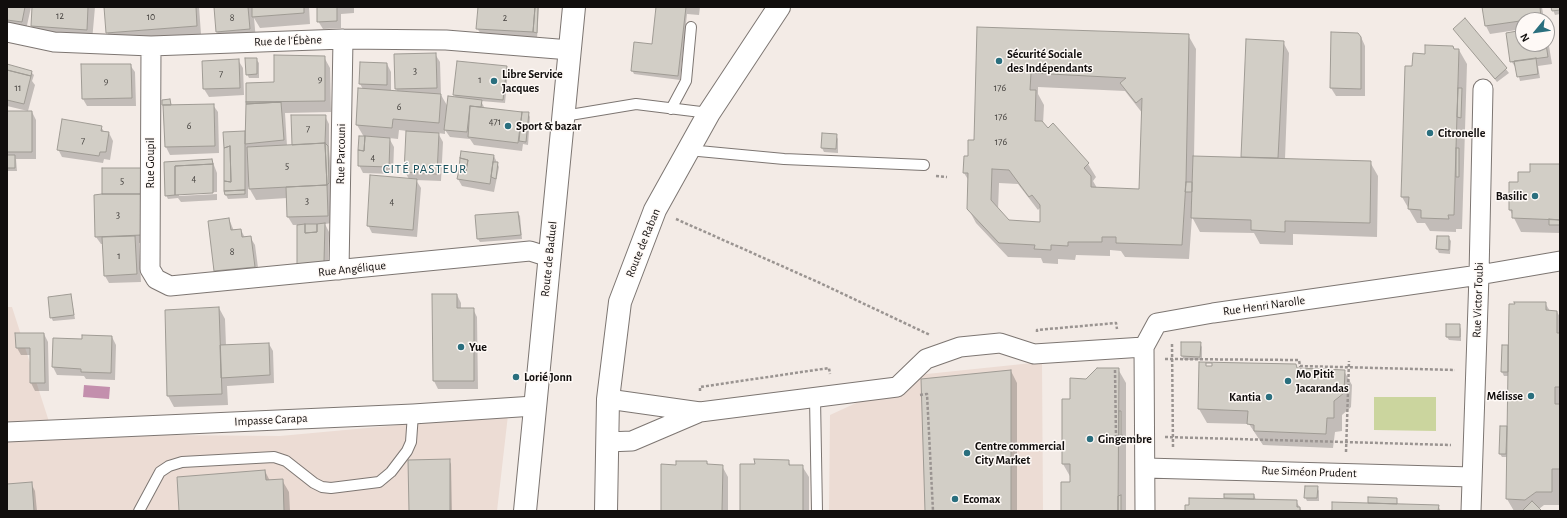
<!DOCTYPE html>
<html>
<head>
<meta charset="utf-8">
<style>
  body { margin:0 }
  #map { position:relative; width:1567px; height:518px; overflow:hidden; background:#f3ebe6; font-family:"Alegreya Sans",sans-serif }
  canvas { display:block }
  .frame { position:absolute; inset:0; border:8px solid #110e0d; pointer-events:none }
  .north { position:absolute; left:1515px; top:12px; width:40px; height:40px; box-sizing:border-box; background:#fef9f6; border:1px solid #9f9b99; border-radius:50%; rotate:241deg; font-size:11px; font-weight:700; line-height:16px; text-align:center; color:#110e0d }
  .north::after { content:''; display:block; margin:auto; width:14px; height:18px; background:#2a6f7e; clip-path:polygon(50% 0,100% 100%,50% 72%,0 100%) }
</style>
</head>
<body>
<div id="map">
<canvas width="1567" height="518"></canvas>
<div class="frame"></div>
<div class="north">N</div>
</div>
<script>
const c = document.querySelector('canvas').getContext('2d');
c.lineJoin = 'round';
function fillPath(path, color) {
  c.fillStyle = color;
  c.fill(path, 'evenodd');
}
function shape(rows) {
  const path = new Path2D();
  for (const r of rows) {
    path.moveTo(r[0], r[1]);
    for (let i = 2; i < r.length; i += 2) path.lineTo(r[i], r[i + 1]);
  }
  return path;
}
function trace(path, color, width, dash) {
  c.strokeStyle = color;
  c.lineWidth = width;
  c.lineCap = dash ? 'butt' : 'round';
  c.setLineDash(dash || []);
  c.stroke(path);
}
function label(font, color, halo, rows, align = 'center') {
  c.font = font + ' "Alegreya Sans",sans-serif';
  c.lineWidth = 3;
  c.setLineDash([]);
  c.textBaseline = 'middle';
  c.strokeStyle = halo;
  c.fillStyle = color;
  for (const [text, x, y, turn = 0] of rows) {
    c.save();
    c.translate(x, y);
    c.rotate((+turn || 0) * Math.PI / 180);
    c.textAlign = isNaN(turn) ? turn : align;
    if (halo) c.strokeText(text, 0, 0);
    c.fillText(text, 0, 0);
    c.restore();
  }
}
fillPath(shape([
  [7,307,12,307,53,434,280,436,508,415,497,511,7,511],
  [1042,362,1043,511,829,511,830,415,917,375]
]), '#ecdcd4');
fillPath(shape([
  [1374,397,1436,397,1436,431,1374,430]
]), '#cbd59e');
fillPath(shape([
  [84,385,110,387,109,399,83,397]
]), '#c38fad');
fillPath(shape([
  [7,7,31,7,26,30,7,26],
  [33,7,95,7,92,41,38,37,32,26],
  [105,7,199,7,201,34,112,40,107,32],
  [215,7,309,7,310,24,260,28,254,18,256,40,223,43,217,32],
  [316,7,354,7,354,13,341,14,341,28,323,29,318,21,318,10],
  [479,7,539,7,537,39,482,36,477,28],
  [655,7,700,7,699,15,687,14,680,80,634,74,632,70,653,45,657,10],
  [1483,7,1542,7,1544,20,1523,20,1523,29,1490,34,1486,26],
  [1552,7,1560,7,1560,14,1555,15],
  [1465,19,1509,73,1497,82,1454,29],
  [978,28,1188,35,1196,49,1194,157,1243,158,1283,42,1289,53,1285,159,1370,162,1378,176,1377,237,1293,234,1293,245,1260,244,1254,233,1200,232,1192,217,1189,259,1125,257,1121,251,1110,250,1110,256,1076,255,1075,260,1058,259,1058,264,1043,263,1041,258,1008,257,976,223,968,208,969,181,964,173,964,157,969,157,975,141],
  [1038,87,1125,91,1143,114,1140,190,1097,188,1093,181,1096,177,1088,164,1053,125,1048,130,1043,124,1044,105,1038,94],
  [999,183,1018,184,1038,210,1040,208,1041,223,1008,221,998,210],
  [1523,31,1523,44,1547,44,1547,34,1552,64,1538,66,1540,78,1520,81,1517,69,1511,61],
  [1361,37,1365,46,1365,96,1336,96,1331,88],
  [1459,50,1467,64,1462,229,1456,229,1456,232,1430,231,1425,223,1417,223,1402,197,1413,67,1426,55],
  [435,54,440,62,441,95,448,107,456,98,454,94,506,67,508,71,505,103,481,101,485,109,528,113,530,117,528,145,523,144,522,151,474,145,470,139,450,137,445,130,445,134,438,133,443,142,441,181,416,180,421,188,417,237,372,233,368,225,409,179,405,172,407,131,399,130,398,139,389,138,394,147,393,174,363,173,359,165,364,137,357,125,363,89,360,84,387,64,391,72,391,91,398,92,396,89],
  [324,57,330,68,331,112,285,113,287,146,293,146,325,116,329,124,329,149,333,196,332,223,325,224,329,232,328,269,303,271,298,263,298,225,293,225,288,217,287,198,256,200,248,186,248,198,228,199,226,195,244,132,247,136,247,84,275,83],
  [256,59,259,63,259,78,249,78,247,74],
  [238,60,243,68,244,95,209,97,204,89],
  [7,65,31,72,34,75,32,81,35,85,28,111,7,106],
  [130,65,135,72,136,106,87,106,83,99],
  [170,100,172,106,213,105,218,112,219,153,170,155,166,147,164,107],
  [7,112,32,112,36,120,36,159,16,159,17,171,7,171],
  [101,127,105,133,109,133,113,141,110,160,104,159,103,163,62,157,58,149],
  [823,134,836,135,838,139,838,153,824,152,822,148],
  [494,156,499,167,494,192,462,186,458,179],
  [212,160,217,173,217,192,179,194,179,196,217,194,217,200,181,202,178,198,168,199,166,195],
  [1560,165,1560,233,1521,232,1510,210,1510,183,1519,183,1531,173],
  [103,169,146,243,139,243,141,282,109,283,105,276,103,244,101,244,96,237,103,195],
  [518,213,520,216,522,239,480,242,478,239],
  [229,219,234,231,241,230,245,238,250,237,255,245,259,275,219,278,215,271],
  [1437,237,1448,237,1451,241,1450,254,1439,253,1437,249],
  [433,295,457,295,461,303,461,309,473,309,477,317,478,389,438,389,434,381],
  [71,296,75,319,53,321,51,317],
  [1545,303,1550,311,1557,312,1560,317,1559,505,1544,505,1539,509,1540,511,1514,511,1507,499,1507,457,1502,457,1500,454,1506,427,1508,430,1509,376,1504,376,1502,372,1508,346,1509,349],
  [219,308,225,319,226,346,269,344,273,351,274,383,227,386,228,405,174,407,168,396],
  [1459,325,1461,329,1461,341,1449,340,1447,337],
  [44,334,48,342,49,391,35,391,31,383,31,355,21,355,17,348],
  [112,337,116,345,115,380,86,379,84,376,57,375,53,367,54,339,83,340],
  [1200,343,1202,347,1202,360,1184,360,1182,356],
  [1296,365,1298,370,1344,371,1352,385,1351,407,1342,415,1342,431,1335,432,1333,448,1263,445,1249,424,1207,423,1199,409],
  [1118,369,1126,383,1126,511,1062,511,1071,483,1071,478,1063,464,1063,400,1071,400,1086,380],
  [1011,371,1017,383,1017,511,926,511],
  [449,460,451,464,452,511,410,511],
  [788,461,791,466,802,466,809,477,809,511,741,511,756,465],
  [707,462,708,465,722,466,728,477,728,511,662,511,677,466],
  [265,471,270,481,282,480,289,492,290,511,180,511],
  [31,483,35,491,37,511,7,511,7,485],
  [1317,487,1319,491,1319,501,1307,501,1305,497],
  [1225,495,1254,495,1256,500,1296,501,1302,511,1186,511,1226,499],
  [1369,498,1396,499,1398,505,1438,506,1441,511,1333,511,1369,504]
]), '#0003');
const building = shape([
  [7,7,25,7,22,22,7,20,7,7],
  [32,7,88,7,87,30,31,26,32,7],
  [104,7,196,7,197,26,106,33,104,7],
  [214,7,248,7,250,29,216,32,214,7],
  [252,7,304,7,304,13,252,17,252,7],
  [317,7,337,7,337,21,317,22,317,7],
  [478,7,535,7,533,32,476,29,478,7],
  [535,7,538,7,537,33,533,32,535,7],
  [656,7,686,7,678,76,631,71,634,42,652,44,656,7],
  [1482,7,1540,7,1541,18,1485,26,1482,7],
  [1551,7,1560,7,1560,10,1552,11,1551,7],
  [1465,18,1507,68,1495,79,1453,29,1465,18],
  [977,27,1189,34,1186,182,1182,245,1116,243,1116,237,1102,237,1102,242,1068,242,1068,246,1051,245,1051,250,1034,249,1035,245,999,243,967,209,968,173,963,173,964,156,968,156,968,140,974,140,977,27],
  [1031,73,1126,78,1120,83,1136,103,1142,98,1139,189,1091,187,1091,176,1084,168,1089,163,1053,123,1048,128,1042,121,1035,121,1036,90,1030,90,1031,73],
  [992,169,1009,170,1029,197,1032,195,1040,205,1040,222,1009,220,991,200,992,169],
  [1523,30,1523,44,1546,44,1548,57,1510,62,1506,33,1523,30],
  [1331,32,1358,33,1361,37,1361,89,1330,88,1331,32],
  [1246,39,1284,41,1278,158,1241,157,1246,39],
  [1425,45,1453,46,1454,49,1459,49,1454,215,1448,215,1449,219,1421,218,1421,210,1408,209,1409,197,1401,197,1405,66,1412,66,1413,53,1425,54,1425,45],
  [436,53,437,88,395,89,394,54,436,53],
  [274,55,325,56,325,101,246,102,246,83,274,82,274,55],
  [245,58,257,58,257,74,246,75,245,58],
  [1536,58,1538,74,1517,77,1514,61,1536,58],
  [239,59,240,88,203,89,202,61,239,59],
  [457,61,507,66,503,100,453,95,457,61],
  [360,62,387,63,387,85,359,84,360,62],
  [7,64,32,71,31,76,7,70,7,64],
  [81,64,131,64,132,98,82,99,81,64],
  [7,70,31,76,24,104,7,100,7,70],
  [358,88,441,94,439,123,393,119,392,128,356,125,358,88],
  [1458,88,1462,88,1461,118,1457,117,1458,88],
  [448,96,482,100,481,107,470,106,467,132,444,130,448,96],
  [170,99,171,105,162,105,162,100,170,99],
  [246,102,281,102,246,104,246,102],
  [281,102,284,140,245,144,246,104,281,102],
  [214,104,215,146,165,147,163,105,214,104],
  [470,106,522,112,518,143,468,137,470,106],
  [7,111,32,111,32,152,7,152,7,111],
  [522,112,529,112,526,142,519,141,522,112],
  [291,115,326,115,325,143,292,145,291,115],
  [62,119,102,126,101,131,109,132,106,152,100,152,99,156,57,150,62,119],
  [245,131,245,190,224,191,224,181,231,182,230,146,224,148,223,132,245,131],
  [406,131,439,133,437,174,404,172,406,131],
  [822,133,837,134,836,149,821,148,822,133],
  [359,136,365,136,364,151,358,150,359,136],
  [365,136,390,138,389,167,358,166,358,150,364,151,365,136],
  [325,143,327,185,249,189,247,147,325,143],
  [325,143,328,146,329,183,327,185,325,143],
  [230,146,231,182,224,181,224,148,230,146],
  [1456,148,1459,148,1459,177,1456,177,1456,148],
  [461,151,494,155,490,184,457,179,459,170,466,171,468,160,460,158,461,151],
  [7,155,15,155,15,168,7,168,7,155],
  [1193,156,1371,161,1370,223,1285,221,1285,232,1251,230,1251,220,1191,218,1193,156],
  [460,158,468,160,466,171,459,170,460,158],
  [212,159,213,164,175,166,175,195,165,196,164,162,212,159],
  [493,162,498,162,496,179,491,177,493,162],
  [213,164,213,193,175,195,175,166,213,164],
  [1530,164,1560,164,1560,220,1512,218,1512,210,1509,210,1509,182,1518,182,1518,172,1530,172,1530,164],
  [102,168,141,168,141,194,102,194,102,168],
  [370,175,417,179,413,230,367,226,370,175],
  [1186,182,1192,182,1192,192,1185,192,1186,182],
  [327,185,328,216,287,217,286,187,327,185],
  [245,190,245,194,225,195,224,191,245,190],
  [102,194,141,194,142,235,95,237,94,195,102,194],
  [518,212,521,235,477,239,475,215,518,212],
  [229,218,231,230,241,229,242,237,251,236,255,267,214,271,208,221,229,218],
  [1549,219,1560,220,1560,225,1549,225,1549,219],
  [325,223,324,262,297,264,297,225,305,224,305,233,317,232,317,224,325,223],
  [305,224,317,224,317,232,305,233,305,224],
  [135,236,137,274,104,276,102,237,135,236],
  [1437,236,1449,236,1449,250,1436,249,1437,236],
  [71,294,74,315,50,318,48,297,71,294],
  [432,294,457,294,457,308,474,308,474,381,433,381,432,294],
  [1514,302,1546,302,1546,310,1557,311,1557,333,1560,333,1560,387,1555,387,1555,404,1560,404,1560,469,1552,469,1552,492,1536,492,1525,500,1506,499,1509,304,1515,304,1514,302],
  [219,307,222,394,167,396,165,310,219,307],
  [1446,324,1460,324,1460,337,1446,337,1446,324],
  [15,333,44,333,45,383,30,383,30,348,16,348,15,333],
  [82,335,112,336,111,373,81,372,81,369,52,367,53,338,82,339,82,335],
  [1181,342,1201,342,1200,357,1181,356,1181,342],
  [269,343,270,375,221,378,220,345,269,343],
  [1502,345,1508,345,1508,372,1501,372,1502,345],
  [1199,362,1296,364,1297,368,1345,370,1344,393,1334,401,1334,418,1327,418,1326,434,1254,431,1254,425,1247,424,1248,411,1198,409,1199,362],
  [1206,363,1212,363,1212,366,1206,366,1206,363],
  [1097,368,1119,368,1118,511,1061,511,1061,482,1070,482,1070,464,1062,464,1062,399,1070,399,1070,378,1086,379,1097,368],
  [1011,370,1011,511,925,511,921,379,1011,370],
  [1119,411,1121,411,1121,441,1119,442,1119,411],
  [1500,426,1507,426,1506,454,1499,454,1500,426],
  [450,459,450,511,409,511,408,460,450,459],
  [754,459,789,460,789,465,803,465,803,511,740,511,740,464,755,464,754,459],
  [676,461,707,461,707,464,723,465,722,511,661,511,661,464,676,465,676,461],
  [265,470,266,480,283,479,284,511,179,511,177,477,265,470],
  [32,482,34,511,7,511,7,484,32,482],
  [1305,486,1318,486,1317,498,1304,498,1305,486],
  [1224,494,1254,494,1254,499,1224,498,1224,494],
  [1121,495,1121,511,1118,511,1118,496,1121,495],
  [1368,497,1397,498,1397,504,1368,503,1368,497],
  [1189,498,1297,500,1297,507,1300,507,1300,511,1185,511,1185,505,1189,505,1189,498],
  [1532,501,1542,511,1522,511,1532,501],
  [1332,502,1439,505,1438,511,1329,511,1332,510,1332,502]
]);
fillPath(building, '#d2cec6');
trace(building, '#9f9b94', 1);
const service = shape([
  [671,109,686,81,691,27],
  [564,116,636,104,709,113],
  [688,150,784,159,924,165],
  [815,398,817,511],
  [139,511,160,472,169,466,182,462,274,457,286,461,314,483,322,487,331,488,379,482,391,472,407,451,411,442,413,414]
]);
const minor = shape([
  [7,32,54,42,151,46,343,39,446,40,570,50],
  [151,46,150,269,156,279,170,286,530,251,549,257],
  [339,270,343,39],
  [608,399,700,412,897,387,926,359,960,347,1000,343,1034,354,1144,347],
  [7,432,413,414,534,406],
  [607,442,632,441,700,412],
  [1146,468,1472,477],
  [1145,511,1144,347,1157,323,1213,313,1479,275,1560,261],
  [1471,511,1479,275,1483,89]
]);
const tertiary = shape([
  [606,511,608,399,620,302,655,210,709,113,779,7]
]);
const secondary = shape([
  [525,511,574,7]
]);
trace(service, '#7d7672', 12);
trace(minor, '#7d7672', 21);
trace(tertiary, '#7d7672', 24);
trace(secondary, '#7d7672', 24);
trace(shape([
  [936,176,947,177],
  [676,219,820,283,930,335],
  [1037,332,1037,330,1116,323,1117,329],
  [1172,344,1173,447],
  [1165,359,1299,360,1300,366,1455,370],
  [1115,370,1116,436,1123,436],
  [700,391,700,387,829,368,830,374],
  [920,395,927,394,933,511],
  [1165,437,1451,445],
  [1346,452,1349,361]
]), '#9a9491', 2.5, [3, 2]);
trace(service, '#fff', 10);
trace(minor, '#fff', 19);
trace(tertiary, '#fff', 22);
trace(secondary, '#fff', 22);
for (const [x, y, r, color] of [
  [999,61,4,"#2a6f7e"],
  [494,81,4,"#2a6f7e"],
  [508,126,4,"#2a6f7e"],
  [1430,133,4,"#2a6f7e"],
  [1535,196,4,"#2a6f7e"],
  [461,347,4,"#2a6f7e"],
  [516,377,4,"#2a6f7e"],
  [1288,381,4,"#2a6f7e"],
  [1531,396,4,"#2a6f7e"],
  [1269,397,4,"#2a6f7e"],
  [1090,439,4,"#2a6f7e"],
  [967,453,4,"#2a6f7e"],
  [955,499,4,"#2a6f7e"]
]) {
  const dot = new Path2D();
  dot.arc(x, y, r, 0, 2 * Math.PI);
  c.fillStyle = color;
  c.fill(dot);
  trace(dot, '#fef9f6', 1.5);
}
label('10px', '#413e3b', null, [
  ["12",60,16],
  ["10",151,17],
  ["8",232,18],
  ["2",505,18],
  ["3",415,71],
  ["7",221,74],
  ["9",320,79],
  ["1",480,80],
  ["9",106,81],
  ["11",18,88],
  ["176",1000,88],
  ["6",399,107],
  ["176",1001,117],
  ["471",495,122],
  ["6",189,126],
  ["7",308,129],
  ["7",83,141],
  ["176",1001,142],
  ["4",373,158],
  ["5",287,166],
  ["4",194,179],
  ["5",122,181],
  ["3",307,201],
  ["4",392,202],
  ["3",118,215],
  ["8",232,252],
  ["1",119,256]
]);
label('12px', '#110e0d', '#fef9f6', [
  ["Rue de l'Ébène",288,41,-2],
  ["Rue Parcouni",341,154,-89],
  ["Rue Goupil",150,163,-90],
  ["Route de Raban",643,243,-68],
  ["Route de Baduel",549,259,-84],
  ["Rue Angélique",352,269,-6],
  ["Rue Victor Toubi",1478,300,-88],
  ["Rue Henri Narolle",1264,306,-8],
  ["Impasse Carapa",271,420,-3],
  ["Rue Siméon Prudent",1309,472,2]
]);
label('bold 12px', '#110e0d', '#fef9f6', [
  ["Sécurité Sociale",1007,54],
  ["des Indépendants",1007,68],
  ["Libre Service",502,74],
  ["Jacques",502,88],
  ["Sport & bazar",516,126],
  ["Citronelle",1438,133],
  ["Basilic",1527,196,"right"],
  ["Yue",469,347],
  ["Mo Pitit",1296,374],
  ["Jacarandas",1296,388],
  ["Lorié Jonn",524,377],
  ["Mélisse",1523,396,"right"],
  ["Kantia",1261,397,"right"],
  ["Gingembre",1098,439],
  ["Centre commercial",975,446],
  ["City Market",975,460],
  ["Ecomax",963,499]
], 'left');
c.letterSpacing = '1px';
label('13px', '#18505c', '#fef9f6', [
  ["CITÉ PASTEUR",425,169]
]);
c.letterSpacing = '0px';
</script>
</body>
</html>
